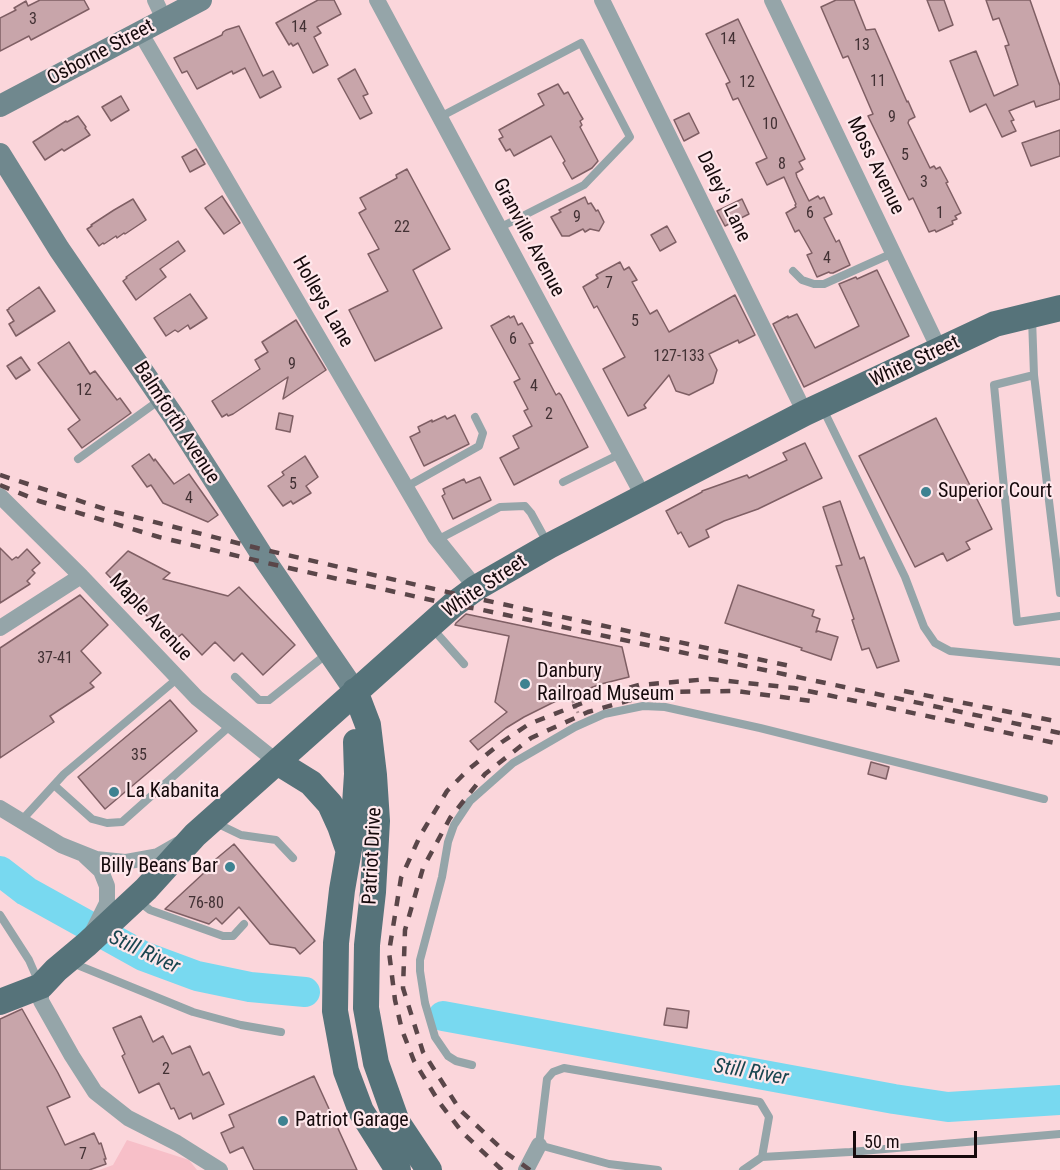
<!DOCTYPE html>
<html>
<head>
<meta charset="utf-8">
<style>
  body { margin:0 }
  #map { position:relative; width:1060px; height:1170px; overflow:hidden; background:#fbd6db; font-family:"Roboto Condensed",sans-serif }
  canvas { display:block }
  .scale { position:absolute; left:853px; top:1131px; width:124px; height:27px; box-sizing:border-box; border:3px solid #160a0c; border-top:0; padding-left:8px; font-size:18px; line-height:21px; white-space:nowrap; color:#160a0c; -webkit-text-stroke:4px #fee7eb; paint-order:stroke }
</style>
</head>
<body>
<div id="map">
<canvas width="1060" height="1170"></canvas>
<div class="scale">50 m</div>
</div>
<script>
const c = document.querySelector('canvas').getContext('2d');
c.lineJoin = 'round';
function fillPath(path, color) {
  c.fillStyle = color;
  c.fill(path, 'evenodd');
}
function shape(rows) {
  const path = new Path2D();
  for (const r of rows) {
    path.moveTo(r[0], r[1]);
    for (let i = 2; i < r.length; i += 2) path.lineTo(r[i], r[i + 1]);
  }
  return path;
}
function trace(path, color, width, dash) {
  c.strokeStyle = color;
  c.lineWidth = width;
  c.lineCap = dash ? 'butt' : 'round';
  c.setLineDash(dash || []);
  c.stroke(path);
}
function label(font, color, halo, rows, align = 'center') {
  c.font = font + ' "Roboto Condensed",sans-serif';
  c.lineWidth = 4.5;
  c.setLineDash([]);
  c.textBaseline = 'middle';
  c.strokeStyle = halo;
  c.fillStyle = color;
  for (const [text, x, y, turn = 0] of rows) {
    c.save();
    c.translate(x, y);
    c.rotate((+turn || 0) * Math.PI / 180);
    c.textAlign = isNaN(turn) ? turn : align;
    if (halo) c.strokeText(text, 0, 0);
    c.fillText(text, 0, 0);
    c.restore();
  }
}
fillPath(shape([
  [127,1140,189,1160,197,1170,99,1170,113,1165]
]), '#f7bfc8');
trace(shape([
  [0,871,26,891,143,956,197,976,250,987,305,992],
  [443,1016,894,1099,948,1107,1060,1100]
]), '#78d9f0', 30);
const building = shape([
  [40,0,84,0,89,9,31,40,29,36,0,51,0,18,16,10,14,8,26,1,28,6,40,0],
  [318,0,334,0,341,14,317,27,321,33,314,37,328,65,313,73,298,43,293,46,291,43,289,45,276,23,318,0],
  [836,0,854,0,866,30,875,29,907,102,908,101,915,117,909,120,908,123,930,168,934,166,936,169,940,167,948,182,946,183,961,213,955,216,957,219,952,221,953,224,936,232,935,230,929,232,913,198,909,200,868,116,873,114,848,56,843,58,821,7,836,0],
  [927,0,944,0,953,25,939,31,927,0],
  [986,0,1030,0,1060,86,1060,99,1036,107,1034,101,1009,111,1014,120,1011,121,1016,131,1002,137,986,104,970,112,950,61,976,51,994,96,1018,85,1005,46,1009,45,999,18,993,20,986,0],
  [738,19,805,159,799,162,803,169,796,173,797,177,809,201,818,196,820,199,824,197,832,214,824,218,836,242,839,240,850,265,833,273,830,273,829,272,817,277,807,255,812,253,799,230,795,232,786,213,796,207,795,205,796,204,784,177,767,185,756,163,767,158,738,98,733,100,726,84,730,82,706,34,738,19],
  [239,26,263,76,273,71,281,87,260,98,245,68,233,74,232,71,197,89,187,71,182,73,174,58,222,35,223,32,226,30,239,26],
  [355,69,368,94,363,96,372,113,360,119,338,79,355,69],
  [558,84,564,94,568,92,580,114,583,119,580,121,582,125,580,127,598,161,592,168,572,179,563,163,565,161,551,136,514,156,510,149,506,151,499,139,503,137,499,130,544,105,538,94,558,84],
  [121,96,129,110,111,121,102,107,121,96],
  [689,113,699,133,684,141,674,120,689,113],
  [78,116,86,127,85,128,90,135,64,151,62,149,45,160,33,142,66,121,67,122,78,116],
  [1060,130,1060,156,1031,166,1022,143,1060,130],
  [196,149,205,164,190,172,182,157,196,149],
  [407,169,450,249,413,270,442,328,375,361,349,310,388,291,368,254,379,249,359,213,366,209,360,198,397,178,396,175,407,169],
  [222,196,240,223,224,234,205,208,222,196],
  [585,197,588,204,591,203,596,211,598,210,604,222,599,231,590,229,585,232,583,229,569,236,562,236,551,217,561,212,559,210,585,197],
  [133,199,146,220,125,234,124,233,117,238,116,236,104,244,103,243,99,246,87,229,92,226,91,225,114,210,133,199],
  [742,199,749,214,725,226,717,211,742,199],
  [667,226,676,242,660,251,651,235,667,226],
  [178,241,185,251,160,269,166,277,136,300,123,281,127,278,126,277,178,241],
  [620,262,624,270,629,267,637,280,632,282,650,314,657,310,669,332,735,295,755,335,739,343,738,340,709,354,717,370,713,383,689,395,676,391,669,375,644,405,646,408,628,416,603,369,625,357,597,306,594,308,583,287,598,278,596,275,620,262],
  [877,270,909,336,804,387,773,324,788,316,788,318,797,314,815,348,859,326,839,284,856,277,857,279,877,270],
  [39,287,55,311,16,336,9,324,14,321,7,310,9,309,9,308,39,287],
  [190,294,207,318,190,329,188,325,178,332,175,330,166,336,154,318,190,294],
  [509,316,510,318,514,316,518,325,522,323,533,343,529,344,556,395,559,393,561,395,588,447,514,485,500,458,519,448,513,436,532,426,524,411,528,409,514,382,520,379,491,326,509,316],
  [296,320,326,370,283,399,288,377,233,414,228,416,227,414,222,417,212,401,260,369,255,360,268,352,262,342,296,320],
  [69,342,90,374,95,371,117,400,120,398,131,413,82,448,68,429,80,420,38,363,69,342],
  [21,357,30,370,16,379,7,366,21,357],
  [279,413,293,416,290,432,276,429,279,413],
  [455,415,469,444,424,466,410,437,420,432,418,427,432,420,432,422,445,416,447,419,455,415],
  [936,418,992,529,966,542,970,549,947,561,943,553,915,567,859,456,936,418],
  [805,443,822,478,758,509,724,521,706,530,709,537,689,547,681,532,678,534,666,511,702,492,702,491,747,475,749,478,787,460,783,453,805,443],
  [149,454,154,461,155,459,174,484,189,474,218,515,208,522,163,503,151,485,147,487,132,466,149,454],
  [305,456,318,477,306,486,311,493,293,504,291,501,283,506,268,486,284,475,282,472,305,456],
  [480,477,491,500,453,519,442,496,445,494,443,489,464,479,466,483,480,477],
  [840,501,860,559,864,557,899,661,877,668,869,648,862,650,852,620,854,619,836,566,842,565,823,507,840,501],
  [0,548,12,560,16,557,18,558,27,549,40,563,32,570,35,573,27,581,30,584,0,603,0,548],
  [128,551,170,573,163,579,228,596,239,587,295,645,263,675,242,653,234,661,215,642,202,655,182,634,172,642,106,573,128,551],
  [738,585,814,610,812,616,820,619,816,632,818,631,838,637,831,660,801,650,802,648,725,623,738,585],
  [80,595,108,625,81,651,101,673,90,683,94,687,50,716,54,722,0,758,0,648,80,595],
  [466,614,622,647,629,677,601,684,558,700,524,717,506,728,478,750,470,741,507,712,495,702,509,636,455,625,456,623,466,614],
  [170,700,197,731,105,809,78,777,170,700],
  [871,762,889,767,886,779,868,774,871,762],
  [234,844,315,941,300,954,295,948,270,944,239,907,222,924,216,918,209,924,165,909,206,871,204,869,234,844],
  [667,1008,689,1011,687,1028,664,1025,667,1008],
  [22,1009,58,1073,70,1097,47,1107,65,1145,94,1133,99,1144,101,1143,106,1159,104,1159,106,1164,89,1170,0,1170,0,1019,22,1009],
  [141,1016,153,1042,163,1036,172,1054,190,1046,203,1075,209,1072,224,1104,193,1119,191,1113,179,1119,174,1108,171,1109,159,1083,139,1093,122,1056,125,1054,113,1028,141,1016],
  [314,1076,357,1170,254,1170,243,1147,230,1153,221,1133,234,1127,229,1115,314,1076]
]);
fillPath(building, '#c8a5aa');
trace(building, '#7f5f64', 1.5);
trace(shape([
  [570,695,578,713]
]), '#af9296', 3, [3, 3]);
trace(shape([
  [440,117,581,43,630,137,584,185,499,228],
  [793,271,802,280,814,284,824,284,893,253],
  [1032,318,1034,375,1060,593],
  [1034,375,994,385,1017,622,1060,616],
  [823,409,905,577,924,627,935,643,950,651,1060,662],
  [78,459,161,399],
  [563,482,620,454],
  [406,487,479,446,483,433,475,417],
  [437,540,500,507,525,506,531,513,548,544],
  [432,628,464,664],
  [235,677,259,700,269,700,328,653],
  [54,785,92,819,107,823,122,822,231,725],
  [21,821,64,774,178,678],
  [214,822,241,835,276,840,293,858],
  [137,900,150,910,223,936,233,936,244,924],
  [0,915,29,960,39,983],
  [70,962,193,1012,241,1025,281,1032],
  [472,1065,456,1061,448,1056,435,1037,425,1003,420,971,420,960,442,877,448,842,454,825,470,801,513,763,575,727,604,714,643,706,665,707,760,728,1044,799],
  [658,1170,609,1164,539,1145,547,1079,553,1072,564,1068,760,1102,769,1117,762,1157],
  [743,1170,762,1157,850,1152,1060,1134]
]), '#95a5a9', 8);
trace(shape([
  [155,0,164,19],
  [377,0,643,496],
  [602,0,805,413],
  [772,0,940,351],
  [140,32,435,537,476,588],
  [0,496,81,576,197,698,277,762],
  [0,628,81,576],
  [0,808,61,845,96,859,125,862,158,856,179,844],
  [85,856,101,871,107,886,107,903,92,933],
  [41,986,41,1001,72,1056,95,1092,128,1118,177,1143,220,1170],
  [526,1170,539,1145]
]), '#95a5a9', 16);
trace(shape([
  [0,106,201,0],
  [0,154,59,249,174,417,267,563,355,691]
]), '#70888e', 22);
trace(shape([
  [355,691,368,725,374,775,377,821,373,892,367,945,366,1008,376,1063,397,1122,429,1170],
  [356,742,357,774,354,820,342,890,336,943,335,1011,346,1071,361,1111,398,1170],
  [277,762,311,783,330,804,340,826,348,849],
  [0,1002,41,986,56,970,87,944,146,889,195,835,453,605,476,588,549,546,805,413,995,324,1060,308]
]), '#56737a', 26);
trace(shape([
  [0,475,111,511,257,548,465,596,790,666],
  [0,485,39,501,159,537,267,563,453,605,478,609,1060,733],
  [904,691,1060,722],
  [502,1170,462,1132,439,1102,414,1061,402,1030,395,1000,389,952,401,878,420,836,447,791,469,769,502,742,529,724,600,696,639,685,709,679,794,688,1060,744],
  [530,1170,505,1152,460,1110,423,1052,403,988,405,930,423,868,450,818,485,774,531,738,588,712,659,692,736,691,819,702]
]), '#5a4649', 4.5, [10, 10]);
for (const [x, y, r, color] of [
  [926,492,6,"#3e8291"],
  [525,684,6,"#3e8291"],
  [114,792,6,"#3e8291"],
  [230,867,6,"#3e8291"],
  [283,1121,6,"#3e8291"]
]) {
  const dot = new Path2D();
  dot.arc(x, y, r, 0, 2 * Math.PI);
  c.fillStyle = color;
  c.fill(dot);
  trace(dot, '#fee7eb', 2);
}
label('16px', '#423134', null, [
  ["3",33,20],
  ["14",299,28],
  ["14",728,40],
  ["13",862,46],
  ["11",878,82],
  ["12",747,83],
  ["9",892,118],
  ["10",770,125],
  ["5",905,156],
  ["8",782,165],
  ["3",924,183],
  ["6",810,214],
  ["1",940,214],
  ["9",577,218],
  ["22",402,228],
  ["4",827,259],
  ["7",609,284],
  ["5",635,322],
  ["6",513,340],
  ["127-133",679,357],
  ["9",292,365],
  ["4",534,387],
  ["12",84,391],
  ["2",549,415],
  ["5",293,485],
  ["4",189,499],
  ["37-41",55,659],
  ["35",139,756],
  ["76-80",206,904],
  ["2",166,1070],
  ["7",83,1155]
]);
label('20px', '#160a0c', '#fee7eb', [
  ["Osborne Street",101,53,-28],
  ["Moss Avenue",875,166,64],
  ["Daley's Lane",723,197,64],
  ["Granville Avenue",528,238,62],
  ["Holleys Lane",322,302,60],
  ["White Street",915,362,-25],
  ["Balmforth Avenue",176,423,57],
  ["White Street",485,587,-34],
  ["Maple Avenue",150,618,47],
  ["Patriot Drive",373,856,-87]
]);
label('20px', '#160a0c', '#fee7eb', [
  ["Superior Court",938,492],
  ["Danbury",537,672],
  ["Railroad Museum",537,695],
  ["La Kabanita",126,792],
  ["Billy Beans Bar",218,867,"right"],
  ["Patriot Garage",295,1121]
], 'left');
label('italic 21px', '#18454f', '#fee7eb', [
  ["Still River",144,953,25],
  ["Still River",751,1073,10]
]);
</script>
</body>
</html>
